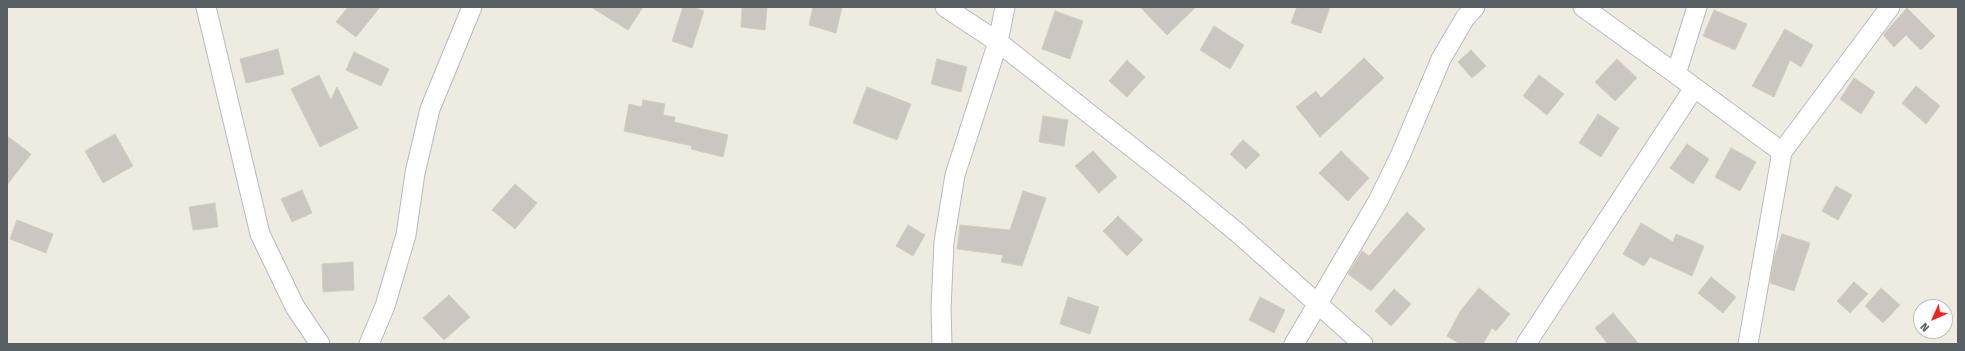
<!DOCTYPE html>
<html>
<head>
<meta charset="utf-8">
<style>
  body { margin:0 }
  #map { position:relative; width:1965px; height:351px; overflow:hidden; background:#eeebe1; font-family:"Fira Sans",sans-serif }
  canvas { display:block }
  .frame { position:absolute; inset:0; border:8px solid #5a5f64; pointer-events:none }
  .north { position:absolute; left:1913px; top:299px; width:40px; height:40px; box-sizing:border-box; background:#fff; border:1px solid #bdbfc1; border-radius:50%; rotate:225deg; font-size:11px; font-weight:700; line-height:16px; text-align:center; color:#5a5f64 }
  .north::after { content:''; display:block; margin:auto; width:14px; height:18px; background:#fa1d1c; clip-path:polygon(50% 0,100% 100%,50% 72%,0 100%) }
</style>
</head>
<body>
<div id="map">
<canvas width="1965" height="351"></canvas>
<div class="frame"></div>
<div class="north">N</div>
</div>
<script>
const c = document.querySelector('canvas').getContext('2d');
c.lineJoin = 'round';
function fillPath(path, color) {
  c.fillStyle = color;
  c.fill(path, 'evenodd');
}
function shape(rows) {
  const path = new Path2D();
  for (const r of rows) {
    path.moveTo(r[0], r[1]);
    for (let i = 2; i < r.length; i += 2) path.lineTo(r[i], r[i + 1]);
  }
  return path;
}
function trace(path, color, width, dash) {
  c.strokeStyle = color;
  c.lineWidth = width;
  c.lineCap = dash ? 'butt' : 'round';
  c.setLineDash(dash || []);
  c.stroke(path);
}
const building = shape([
  [348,7,380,7,356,37,336,22,348,7],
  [591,7,643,7,628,30,591,7],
  [683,7,693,7,704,11,692,48,672,41,683,7],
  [742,7,767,7,765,30,741,27,742,7],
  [813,7,842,7,836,33,809,25,813,7],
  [1140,7,1196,7,1167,35,1140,7],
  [1297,7,1330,7,1321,33,1291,23,1297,7],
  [1907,8,1935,36,1921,50,1906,35,1894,47,1883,35,1907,8],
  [1714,10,1747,24,1735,50,1703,36,1714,10],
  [1055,11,1083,21,1070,59,1042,49,1055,11],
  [1214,26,1244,45,1230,69,1200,50,1214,26],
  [1785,29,1813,45,1801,67,1790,60,1774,97,1752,86,1785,29],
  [278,49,284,74,246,83,240,59,278,49],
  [1471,50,1486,66,1472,78,1458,62,1471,50],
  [354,52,389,69,381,86,346,70,354,52],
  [1364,58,1384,78,1320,137,1296,107,1316,91,1321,98,1364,58],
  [937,59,967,67,961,92,931,84,937,59],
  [1617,59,1637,78,1615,101,1595,82,1617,59],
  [1127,60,1145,77,1127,97,1109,81,1127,60],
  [319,75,331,100,337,87,358,128,320,147,291,89,319,75],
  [1539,75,1564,94,1547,115,1523,96,1539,75],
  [1854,78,1875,92,1861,114,1840,99,1854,78],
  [1916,86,1940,106,1926,124,1902,103,1916,86],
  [867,87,911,104,897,140,853,123,867,87],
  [643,100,665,104,663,115,675,117,674,122,728,135,723,157,691,149,692,146,624,131,629,104,642,107,643,100],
  [1598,114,1619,128,1601,157,1579,143,1598,114],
  [1043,116,1068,120,1064,146,1039,142,1043,116],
  [115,134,133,166,103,183,85,151,115,134],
  [7,136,31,154,7,185,7,136],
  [1243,140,1260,155,1246,169,1230,154,1243,140],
  [1687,144,1709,159,1693,184,1670,168,1687,144],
  [1731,148,1756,162,1740,191,1715,177,1731,148],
  [1093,151,1117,177,1099,193,1075,166,1093,151],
  [1341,151,1369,178,1348,201,1319,173,1341,151],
  [515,184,537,203,515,229,492,210,515,184],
  [1836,186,1852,195,1838,220,1822,211,1836,186],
  [302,190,312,213,292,222,281,199,302,190],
  [1023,191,1046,198,1022,266,1001,262,1003,255,957,249,960,225,1010,230,1023,191],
  [215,203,218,227,193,230,189,207,215,203],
  [1407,212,1425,229,1371,291,1348,274,1362,251,1369,256,1407,212],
  [1118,216,1143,240,1127,256,1103,231,1118,216],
  [17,220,53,234,46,253,10,239,17,220],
  [1641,223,1673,242,1676,234,1704,246,1692,276,1650,257,1644,266,1623,254,1641,223],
  [908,225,925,235,913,256,896,246,908,225],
  [1782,234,1810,243,1794,291,1770,283,1774,258,1782,234],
  [353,262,354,290,323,292,322,264,353,262],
  [1711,277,1736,297,1723,313,1698,293,1711,277],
  [1854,282,1868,294,1850,313,1837,301,1854,282],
  [1479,288,1510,314,1496,331,1492,328,1483,344,1460,344,1447,336,1461,310,1479,288],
  [1881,288,1900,305,1883,323,1865,306,1881,288],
  [1394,289,1411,304,1391,326,1375,311,1394,289],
  [449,295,470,317,444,340,423,318,449,295],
  [1068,297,1099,307,1090,334,1060,324,1068,297],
  [1260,297,1285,310,1274,333,1249,320,1260,297],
  [1613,313,1639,344,1608,344,1595,328,1613,313]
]);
fillPath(building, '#cbc7c0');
trace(building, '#d4ccbf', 1);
const street = shape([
  [206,7,260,234,295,307,320,344],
  [945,7,998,42,1181,186,1239,234,1363,344],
  [1583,7,1676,74],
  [1697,7,1676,74,1782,152],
  [369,344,385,306,406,235,415,173,430,109,472,7],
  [942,344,941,309,944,242,955,175,998,42,1005,7],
  [1294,344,1378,201,1400,156,1441,59,1465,18,1475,7],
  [1526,344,1694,88],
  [1748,344,1782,152,1890,7]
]);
trace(street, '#b7bbbf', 21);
trace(street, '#fff', 19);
</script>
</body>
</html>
